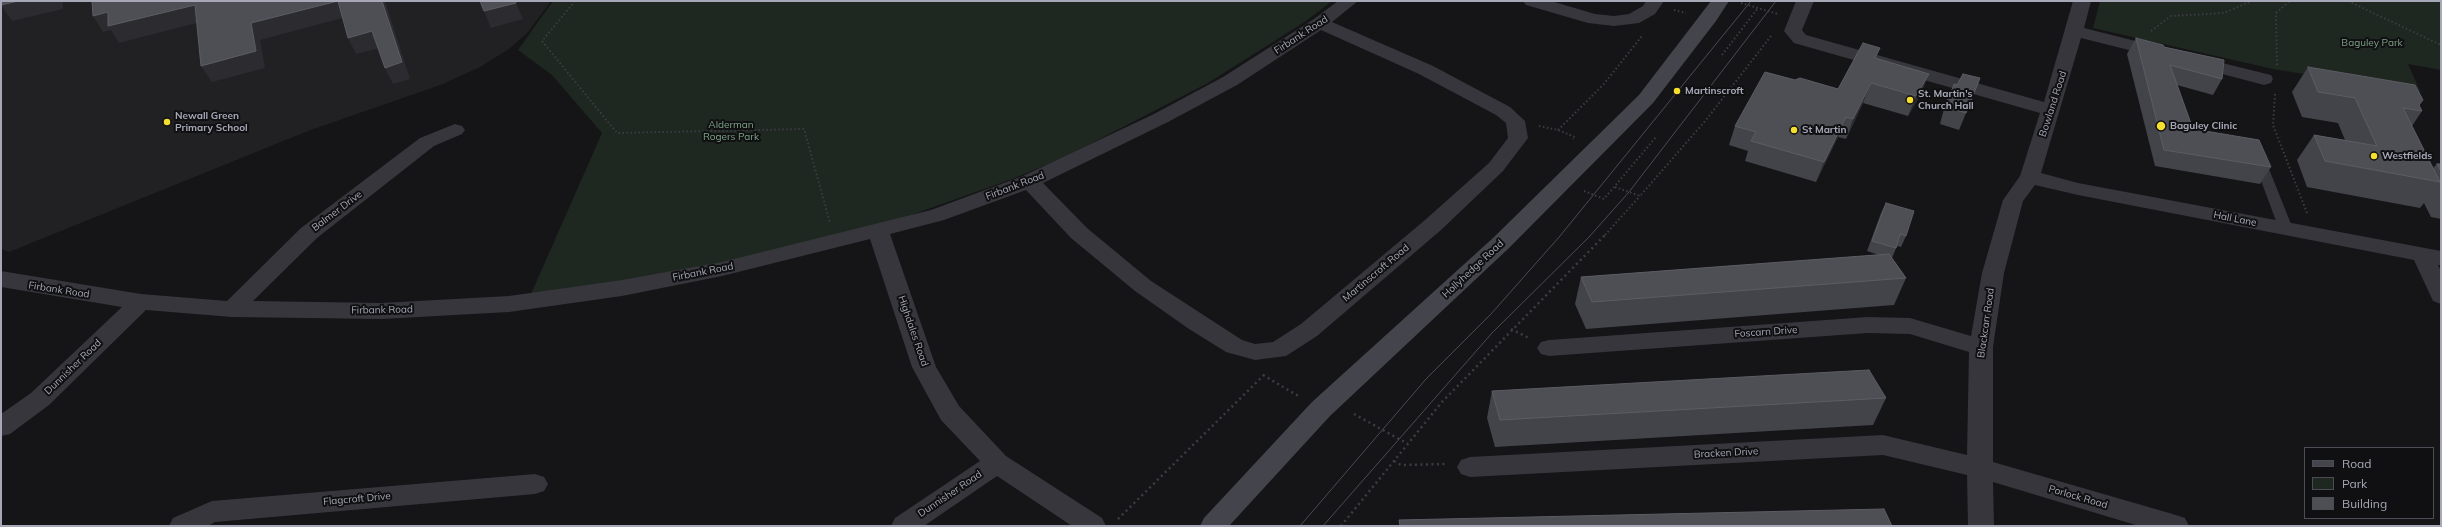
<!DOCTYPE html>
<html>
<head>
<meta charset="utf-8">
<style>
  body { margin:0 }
  #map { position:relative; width:2442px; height:527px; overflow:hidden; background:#151517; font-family:Mulish,sans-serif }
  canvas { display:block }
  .frame { position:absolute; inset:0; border:2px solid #a6a8b7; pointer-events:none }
  .legend { position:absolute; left:2304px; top:447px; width:130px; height:72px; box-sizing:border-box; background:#101012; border:1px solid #4c4d54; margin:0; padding:5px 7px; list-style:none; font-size:12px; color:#a6a8b7 }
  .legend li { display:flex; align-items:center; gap:8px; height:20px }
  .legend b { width:20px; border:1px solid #4c4d54 }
</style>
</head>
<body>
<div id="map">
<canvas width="2442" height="527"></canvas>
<div class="frame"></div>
<ul class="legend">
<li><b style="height:5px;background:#44444c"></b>Road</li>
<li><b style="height:11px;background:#1f2721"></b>Park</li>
<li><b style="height:11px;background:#4e4e55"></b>Building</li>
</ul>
</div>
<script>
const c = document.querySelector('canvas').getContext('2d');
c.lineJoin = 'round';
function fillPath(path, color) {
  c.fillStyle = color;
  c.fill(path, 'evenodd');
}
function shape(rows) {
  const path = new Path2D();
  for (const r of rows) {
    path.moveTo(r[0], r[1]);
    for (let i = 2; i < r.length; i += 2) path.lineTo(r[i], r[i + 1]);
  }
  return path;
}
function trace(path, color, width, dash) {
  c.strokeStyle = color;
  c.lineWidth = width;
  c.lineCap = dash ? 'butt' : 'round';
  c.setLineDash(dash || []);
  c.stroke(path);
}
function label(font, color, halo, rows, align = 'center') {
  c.font = font + ' Mulish,sans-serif';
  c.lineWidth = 4;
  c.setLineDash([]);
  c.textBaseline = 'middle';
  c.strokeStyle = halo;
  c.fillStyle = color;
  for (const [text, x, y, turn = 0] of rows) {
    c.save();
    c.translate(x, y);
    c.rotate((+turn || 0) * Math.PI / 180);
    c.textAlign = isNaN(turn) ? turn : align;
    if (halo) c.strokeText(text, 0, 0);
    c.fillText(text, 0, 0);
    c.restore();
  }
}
fillPath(shape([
  [1,1,551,1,528,32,509,49,480,67,443,84,308,131,9,252,1,249]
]), '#212124');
fillPath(shape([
  [553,1,1332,1,1306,21,1208,83,1065,157,1015,178,886,224,674,275,531,294,602,133,552,75,518,50],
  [2100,1,2441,1,2441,70,2408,64,2421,93,2273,69,2093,28]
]), '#1f2721');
trace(shape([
  [575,1,542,41,617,133,804,129,830,223],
  [2348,1,2441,45],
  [1741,3,1778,14],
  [1674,10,1686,13],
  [2151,31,2171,16,2224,13,2252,1],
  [1722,55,1758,8],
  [2277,65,2276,13,2290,1],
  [2275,94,2273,125,2307,213],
  [1539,126,1558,130,1575,137,1573,139],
  [1558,130,1603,85,1642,36],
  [1615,187,1640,196,1706,120,1771,36],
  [1584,191,1604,199,1656,137],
  [1605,235,1640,196]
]), '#3c3c43', 2, [1.5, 2.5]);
trace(shape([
  [1511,329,1529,338],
  [1263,375,1300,397],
  [1354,414,1408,444],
  [1394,461,1401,465,1446,464],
  [1118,519,1264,375],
  [1341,526,1442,402,1606,234]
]), '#3c3c43', 2.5, [2, 3.5]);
fillPath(shape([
  [2259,155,2265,159,2293,229,2291,232,2281,232,2279,229,2253,159,2259,155]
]), '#36363c');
fillPath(shape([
  [1338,1,1358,1,1332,22,1433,66,1510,107,1525,121,1528,138,1503,171,1441,230,1317,336,1286,356,1255,360,1226,352,1189,329,1135,291,1071,238,1026,190,944,220,890,234,936,367,959,406,1006,456,1102,518,1106,526,1072,526,997,476,924,526,891,526,895,518,980,461,941,420,912,367,870,239,722,276,622,296,509,312,382,319,232,317,146,310,49,405,10,434,1,436,1,414,31,393,122,307,1,287,1,271,141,294,227,301,301,228,420,138,455,124,462,126,465,130,462,134,434,146,317,238,253,301,382,303,509,296,622,280,722,262,931,210,1023,176,1154,114,1223,77,1314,19,1338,1],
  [1321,30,1419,74,1496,115,1506,123,1508,138,1489,163,1425,220,1301,324,1273,342,1255,344,1242,340,1151,281,1087,228,1043,183,1168,122,1237,85,1321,30],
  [1523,1,1551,1,1595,14,1614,16,1629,14,1643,6,1646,1,1664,1,1655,14,1639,23,1614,26,1588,23,1526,5,1523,1],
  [1796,1,1814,1,1802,30,1806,35,2044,102,2073,1,2091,1,2084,28,2167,49,2170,53,2167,57,2161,58,2081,38,2041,173,2078,183,2441,251,2441,265,2438,265,2441,271,2441,304,2433,301,2414,260,2078,195,2035,185,2023,201,2004,273,1993,347,1993,462,2176,515,2185,518,2189,526,2139,526,1993,482,1994,526,1968,526,1967,475,1883,455,1470,477,1461,474,1457,467,1461,460,1470,457,1883,435,1967,455,1969,352,1910,334,1868,333,1549,356,1541,354,1537,348,1541,342,1549,340,1868,317,1910,318,1971,336,1982,273,2003,200,2020,176,2040,113,1794,43,1784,31,1796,1],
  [2194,56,2271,75,2273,79,2271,83,2264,85,2188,65,2185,61,2188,57,2194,56],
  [535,474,544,477,548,484,544,491,535,494,215,522,208,526,169,526,173,518,212,501,535,474]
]), '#36363c');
fillPath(shape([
  [1711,1,1729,1,1716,21,1653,103,1509,248,1330,416,1229,526,1200,526,1204,518,1312,402,1493,238,1639,95,1711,1]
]), '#44444c');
trace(shape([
  [1300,526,1426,379,1491,314,1560,236,1751,1],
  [1323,526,1492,333,1589,237,1629,192,1776,1]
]), '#4b4b53', 1);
fillPath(shape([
  [2136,38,2164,47,2222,79,2213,95,2177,85,2193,129,2271,167,2260,184,2155,166,2127,54],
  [1876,58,1929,74,1921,93,1908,116,1863,103,1846,139,1838,137,1816,182,1745,161,1748,151,1729,145,1735,126,1795,80,1838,89],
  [2308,67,2419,106,2422,111,2412,126,2433,168,2437,164,2441,164,2441,219,2431,217,2424,203,2420,208,2307,187,2297,160,2314,135,2345,140,2338,123,2302,117,2292,92],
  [1954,84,1966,113,1959,130,1940,124,1946,101],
  [1886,203,1906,236,1901,247,1897,246,1892,258,1906,278,1894,305,1586,329,1575,304,1581,277,1879,255,1867,251,1881,213],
  [1492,391,1886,398,1873,425,1495,447,1487,418]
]), '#434449');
fillPath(shape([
  [1,1,63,1,63,9,12,21,2,7,1,7],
  [338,1,346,17,260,40,265,68,212,82,201,66,251,23],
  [382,1,385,1,410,79,393,84,385,68],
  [516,3,523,19,491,28,484,11],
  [195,5,204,21,119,43,111,30,103,32,93,16,108,12],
  [372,31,380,48,356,54,348,38],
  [1929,74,1921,93,1908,116,1916,96],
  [1871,83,1863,103,1846,139,1853,119],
  [1846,117,1838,137,1816,182,1824,162]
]), '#2c2c30');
const building = shape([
  [1,1,18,1,1,5,1,1],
  [92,1,338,1,251,23,256,51,201,66,195,5,108,26,108,12,93,16,92,1],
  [338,1,382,1,402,62,385,68,372,31,348,38,338,1],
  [480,1,515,1,516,3,484,11,480,1],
  [2136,38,2163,45,2164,47,2224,60,2222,79,2170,65,2193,129,2259,140,2271,167,2164,150,2136,38],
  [1863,43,1880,48,1875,58,1929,74,1916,96,1871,83,1853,119,1846,117,1824,162,1751,141,1756,132,1735,126,1765,72,1795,80,1800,78,1838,89,1863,43],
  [2308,67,2415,85,2423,100,2419,105,2422,111,2403,108,2440,182,2325,161,2314,135,2377,146,2355,98,2318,92,2308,67],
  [1963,74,1980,78,1966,113,1947,107,1954,84,1957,85,1963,74],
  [2437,164,2441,164,2441,171,2437,164],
  [1886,203,1914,211,1906,236,1900,234,1896,248,1872,241,1886,203],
  [1889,254,1906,278,1592,302,1581,277,1889,254],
  [1869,370,1886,398,1500,420,1492,391,1869,370],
  [1884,509,1892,526,1400,526,1399,520,1884,509]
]);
fillPath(building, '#4e4e55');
trace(building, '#5c5c64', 1);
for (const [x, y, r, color] of [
  [1677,91,4,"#f7df2d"],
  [1910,100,4,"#f7df2d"],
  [167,122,4,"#f7df2d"],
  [2161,126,5,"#f7df2d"],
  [1794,130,4,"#f7df2d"],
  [2374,156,4,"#f7df2d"]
]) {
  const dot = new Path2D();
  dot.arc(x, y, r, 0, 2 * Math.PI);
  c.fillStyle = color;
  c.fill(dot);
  trace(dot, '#101012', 1.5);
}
label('10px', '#a6a8b7', '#101012', [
  ["Firbank Road",1301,35,-33],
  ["Bowland Road",2053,104,-72],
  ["Firbank Road",1015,186,-21],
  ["Balmer Drive",337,211,-37],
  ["Hall Lane",2235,219,11],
  ["Hollyhedge Road",1473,269,-43],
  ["Firbank Road",703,272,-11],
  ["Martinscroft Road",1376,273,-40],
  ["Firbank Road",59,290,9],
  ["Firbank Road",382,310,-1],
  ["Blackcarr Road",1986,323,-82],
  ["Highdales Road",913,331,71],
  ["Foscarn Drive",1766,332,-4],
  ["Dunnisher Road",73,367,-44],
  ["Bracken Drive",1726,453,-3],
  ["Dunnisher Road",950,494,-34],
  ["Porlock Road",2078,497,16],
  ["Flagcroft Drive",357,499,-5]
]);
label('10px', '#7da387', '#101012', [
  ["Baguley Park",2372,43],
  ["Alderman",731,125],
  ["Rogers Park",731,137]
]);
label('bold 10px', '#a6a8b7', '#101012', [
  ["Martinscroft",1685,91],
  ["St. Martin's",1918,94],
  ["Church Hall",1918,106],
  ["Newall Green",175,116],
  ["Primary School",175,128],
  ["Baguley Clinic",2170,126],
  ["St Martin",1802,130],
  ["Westfields",2382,156]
], 'left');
</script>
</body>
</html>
